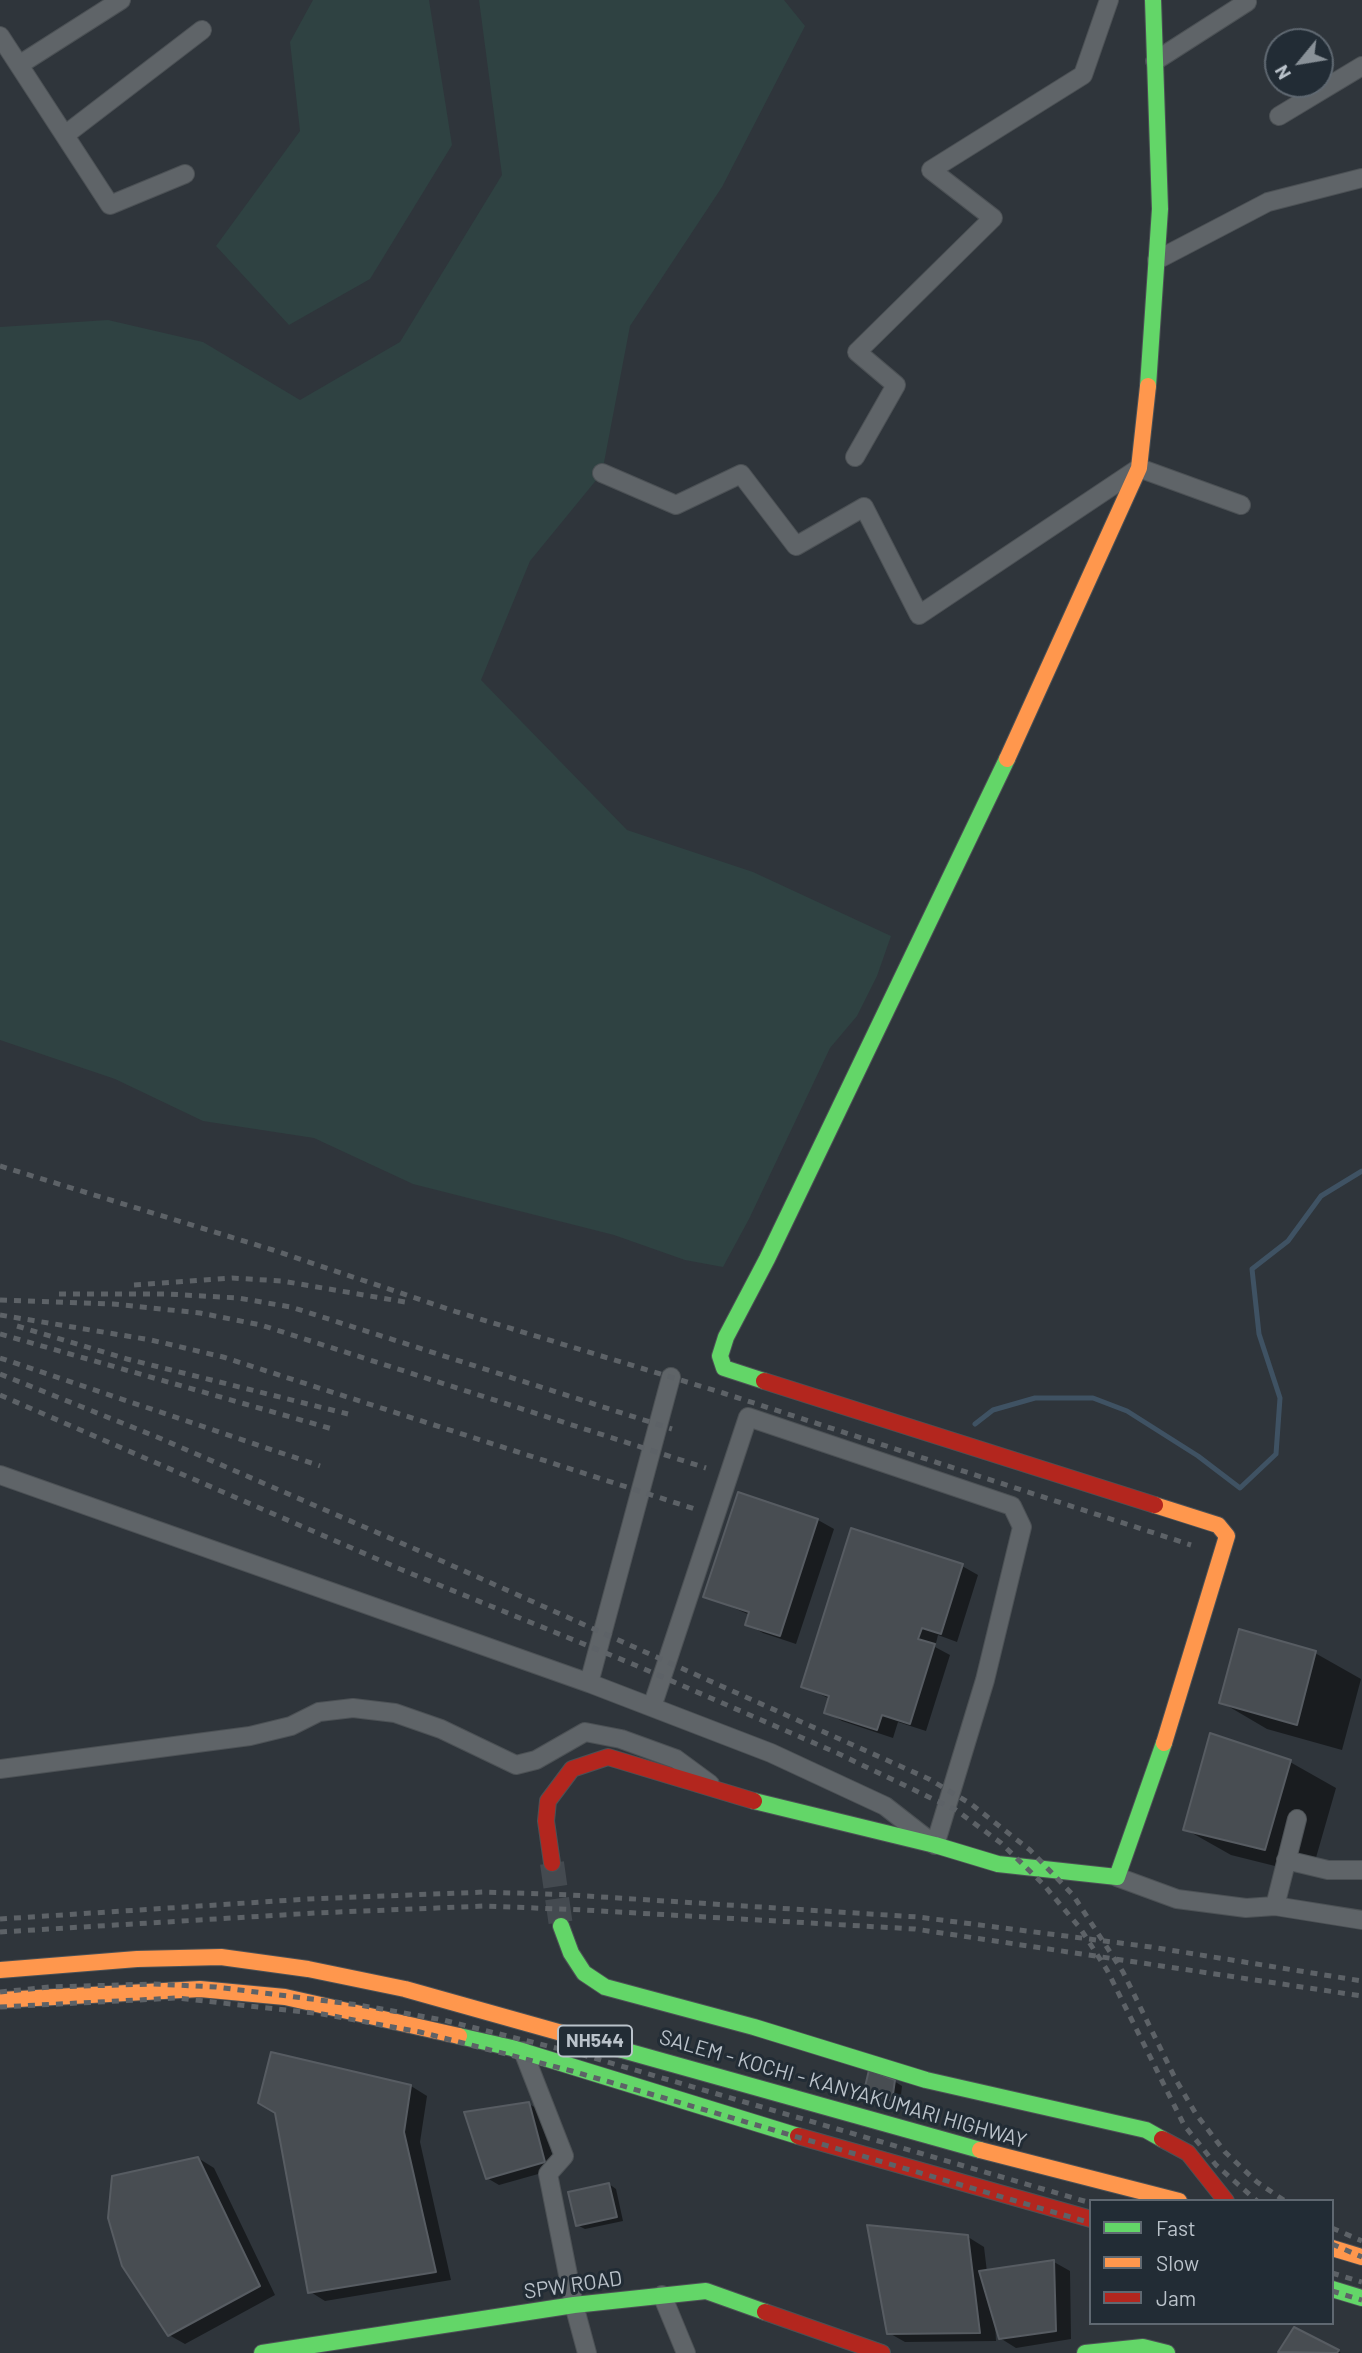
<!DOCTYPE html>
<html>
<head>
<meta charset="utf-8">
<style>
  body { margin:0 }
  #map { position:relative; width:1362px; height:2353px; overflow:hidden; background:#2f353b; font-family:Barlow,sans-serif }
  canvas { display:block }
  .legend { position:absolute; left:1089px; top:2199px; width:245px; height:126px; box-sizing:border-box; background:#222c35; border:2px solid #5f6871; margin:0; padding:9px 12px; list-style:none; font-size:21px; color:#bac2ca }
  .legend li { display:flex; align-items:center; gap:14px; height:35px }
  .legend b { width:35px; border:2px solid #5f6871 }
  .north { position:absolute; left:1264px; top:28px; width:70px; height:70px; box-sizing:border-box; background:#222c35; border:2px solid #5f6871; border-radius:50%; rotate:240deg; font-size:19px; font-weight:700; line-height:28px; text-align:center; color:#bac2ca }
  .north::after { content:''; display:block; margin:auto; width:24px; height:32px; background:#899198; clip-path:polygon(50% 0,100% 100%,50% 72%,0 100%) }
</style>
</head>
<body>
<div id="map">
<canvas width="1362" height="2353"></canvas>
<ul class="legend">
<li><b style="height:9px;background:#63d668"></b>Fast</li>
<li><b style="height:9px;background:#ff974d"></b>Slow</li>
<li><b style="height:9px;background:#b3261e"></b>Jam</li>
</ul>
<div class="north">N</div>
</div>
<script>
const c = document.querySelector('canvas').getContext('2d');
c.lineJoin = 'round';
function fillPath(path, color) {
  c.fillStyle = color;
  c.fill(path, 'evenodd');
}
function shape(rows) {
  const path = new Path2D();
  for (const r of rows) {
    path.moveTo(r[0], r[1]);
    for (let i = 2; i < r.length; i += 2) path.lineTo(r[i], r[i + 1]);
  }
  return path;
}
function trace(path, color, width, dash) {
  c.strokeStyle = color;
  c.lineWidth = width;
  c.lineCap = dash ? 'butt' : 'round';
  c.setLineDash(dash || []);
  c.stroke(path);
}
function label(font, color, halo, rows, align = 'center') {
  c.font = font + ' Barlow,sans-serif';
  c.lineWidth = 6;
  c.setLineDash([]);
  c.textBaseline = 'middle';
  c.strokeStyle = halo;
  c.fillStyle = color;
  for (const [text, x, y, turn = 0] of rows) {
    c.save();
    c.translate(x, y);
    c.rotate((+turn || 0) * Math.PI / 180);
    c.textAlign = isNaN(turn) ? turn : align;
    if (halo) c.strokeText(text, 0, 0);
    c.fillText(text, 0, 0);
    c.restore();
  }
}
fillPath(shape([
  [313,0,429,0,452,145,370,279,289,325,216,246,300,131,290,42],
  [479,0,784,0,805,26,722,187,630,326,602,473,530,561,481,680,627,830,753,872,891,936,877,976,857,1016,830,1048,749,1219,723,1267,685,1260,614,1235,413,1184,314,1138,203,1121,115,1079,0,1040,0,327,108,320,203,342,300,400,400,342,502,175]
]), '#2f4242');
fillPath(shape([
  [739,1494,818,1520,834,1529,796,1644,763,1633,747,1624,750,1615,706,1596],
  [962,1566,978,1575,957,1642,938,1635,935,1647,950,1655,926,1731,898,1722,893,1738,842,1721,826,1712,830,1699,803,1686],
  [1315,1653,1361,1679,1342,1750,1267,1729,1221,1702],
  [1290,1762,1336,1788,1311,1875,1231,1855,1185,1829],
  [894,2081,902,2086,900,2104,874,2094],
  [411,2086,427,2096,420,2142,451,2280,325,2301,309,2291],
  [529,2104,541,2111,556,2169,499,2185,487,2178],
  [198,2158,214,2168,275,2295,185,2344,169,2335],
  [609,2184,616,2189,623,2221,585,2229,577,2225],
  [968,2237,984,2247,987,2272,1054,2262,1070,2271,1071,2339,1016,2348,1000,2338,995,2322,996,2341,905,2342,889,2333],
  [1295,2329,1341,2353,1282,2353]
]), '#0007');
trace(shape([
  [975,1424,993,1410,1035,1398,1093,1398,1127,1411,1198,1456,1240,1488,1276,1454,1280,1398,1259,1334,1252,1269,1288,1241,1321,1196,1362,1171]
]), '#3f5263', 5);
const building = shape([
  [738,1492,818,1519,780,1636,745,1625,749,1612,703,1597,738,1492],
  [851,1528,963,1564,941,1634,922,1628,918,1639,935,1644,910,1724,882,1715,877,1730,824,1713,829,1696,801,1687,851,1528],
  [1239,1629,1316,1651,1297,1725,1219,1703,1239,1629],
  [1210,1733,1291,1760,1265,1850,1183,1830,1210,1733],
  [271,2052,411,2085,404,2132,436,2272,308,2293,275,2113,258,2103,271,2052],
  [869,2070,895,2080,892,2101,864,2091,869,2070],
  [529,2102,545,2162,486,2179,464,2112,529,2102],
  [198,2157,260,2286,168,2336,122,2266,108,2218,112,2176,198,2157],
  [609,2183,617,2217,576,2226,568,2192,609,2183],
  [867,2225,968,2235,980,2333,887,2334,867,2225],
  [1054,2260,1056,2331,999,2339,979,2271,1054,2260],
  [1294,2327,1339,2350,1337,2353,1278,2352,1294,2327]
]);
fillPath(building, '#484d52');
trace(building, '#575c62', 2);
trace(shape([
  [552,1863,561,1926]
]), '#444a50', 24, [24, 12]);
const street = shape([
  [0,36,110,205,185,174],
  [1155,61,1247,2],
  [19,65,121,0],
  [1279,116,1362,66],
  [65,135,202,30],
  [1157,260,1268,202,1362,178],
  [855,457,896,385,857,352,993,218,931,170,1083,75,1109,0],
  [602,473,676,505,741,474,796,546,864,507,919,615,1139,468,1241,505],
  [0,1475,589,1683,771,1753,885,1806,935,1845,985,1680,1022,1527,1012,1506,748,1417,652,1707],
  [589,1683,671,1377],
  [0,1769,250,1736,291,1726,319,1712,353,1708,395,1713,441,1729,516,1765,536,1760,585,1732,621,1739,676,1759,710,1784],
  [1286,1860,1328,1870,1362,1870],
  [1117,1877,1177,1899,1246,1908,1275,1906,1297,1819],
  [1275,1906,1362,1920],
  [523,2051,564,2156,548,2174,574,2305,587,2353],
  [662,2295,686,2353]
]);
const fast = shape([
  [1148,386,1160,209,1153,0],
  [764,1381,724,1368,720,1356,726,1337,767,1259,1007,759],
  [754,1801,935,1845,998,1864,1117,1877,1164,1743],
  [561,1926,571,1953,584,1973,605,1987,754,2027,926,2080,1146,2130,1162,2139],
  [459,2036,512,2048,798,2136],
  [576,2037,980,2150],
  [1332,2289,1362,2298],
  [262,2353,574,2305,706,2291,765,2312],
  [1085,2353,1143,2347,1167,2353]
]);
const slow = shape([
  [1007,759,1139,468,1148,386],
  [1155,1505,1218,1525,1227,1536,1164,1743],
  [0,1970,137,1959,221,1957,308,1969,405,1989,576,2037],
  [0,2000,200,1989,285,1997,459,2036],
  [980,2150,1179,2201],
  [1332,2248,1362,2257]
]);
const jam = shape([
  [764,1381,1155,1505],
  [552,1863,546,1821,548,1801,572,1769,608,1757,754,1801],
  [798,2136,1091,2219],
  [1162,2139,1188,2153,1226,2201],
  [765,2312,882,2353]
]);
trace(street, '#4c5155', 20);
trace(fast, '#4c5155', 18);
trace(slow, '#4c5155', 18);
trace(jam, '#4c5155', 18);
trace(street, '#5f6468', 18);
trace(fast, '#63d668', 16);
trace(slow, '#ff974d', 16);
trace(jam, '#b3261e', 16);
trace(shape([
  [0,1166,273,1250,457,1312,723,1393,1191,1545],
  [134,1285,232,1278,282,1281,405,1302],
  [59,1294,167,1294,238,1298,291,1307,672,1429],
  [0,1300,113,1304,200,1313,261,1325,706,1468],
  [0,1315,151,1340,223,1357,698,1510],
  [17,1326,127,1359,348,1414],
  [0,1334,336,1430],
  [0,1358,320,1466],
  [0,1374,157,1437,415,1549,929,1779,971,1804,1030,1850,1073,1895,1123,1972,1176,2080,1196,2114,1225,2152,1257,2182,1285,2201],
  [0,1395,400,1569,635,1665,837,1753,956,1810,1001,1843,1043,1884,1080,1928,1107,1970,1184,2125,1216,2165,1257,2201],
  [0,1919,308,1899,485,1892,571,1895,918,1917,1151,1947,1362,1981],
  [0,1932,315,1913,485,1906,584,1910,915,1929,1362,1996],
  [0,1992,49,1987,153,1984,216,1987,359,2005,443,2020,580,2054,1091,2203],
  [0,2007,177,1998,322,2014,420,2032,572,2071,1091,2223],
  [1332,2228,1362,2241],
  [1332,2244,1362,2257],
  [1332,2273,1362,2282],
  [1332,2291,1362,2300]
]), '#5d6267', 5, [7, 7]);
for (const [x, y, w] of [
  [595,2041,74]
]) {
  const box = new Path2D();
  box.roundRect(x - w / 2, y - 15.5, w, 31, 5);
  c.fillStyle = '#222c35';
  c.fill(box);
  trace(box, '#bac2ca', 2);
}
label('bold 19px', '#bac2ca', null, [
  ["NH544",595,2041]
]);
label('21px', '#bac2ca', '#222c35', [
  ["SALEM - KOCHI - KANYAKUMARI HIGHWAY",843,2089,16],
  ["SPW ROAD",573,2285,-8]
]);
</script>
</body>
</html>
